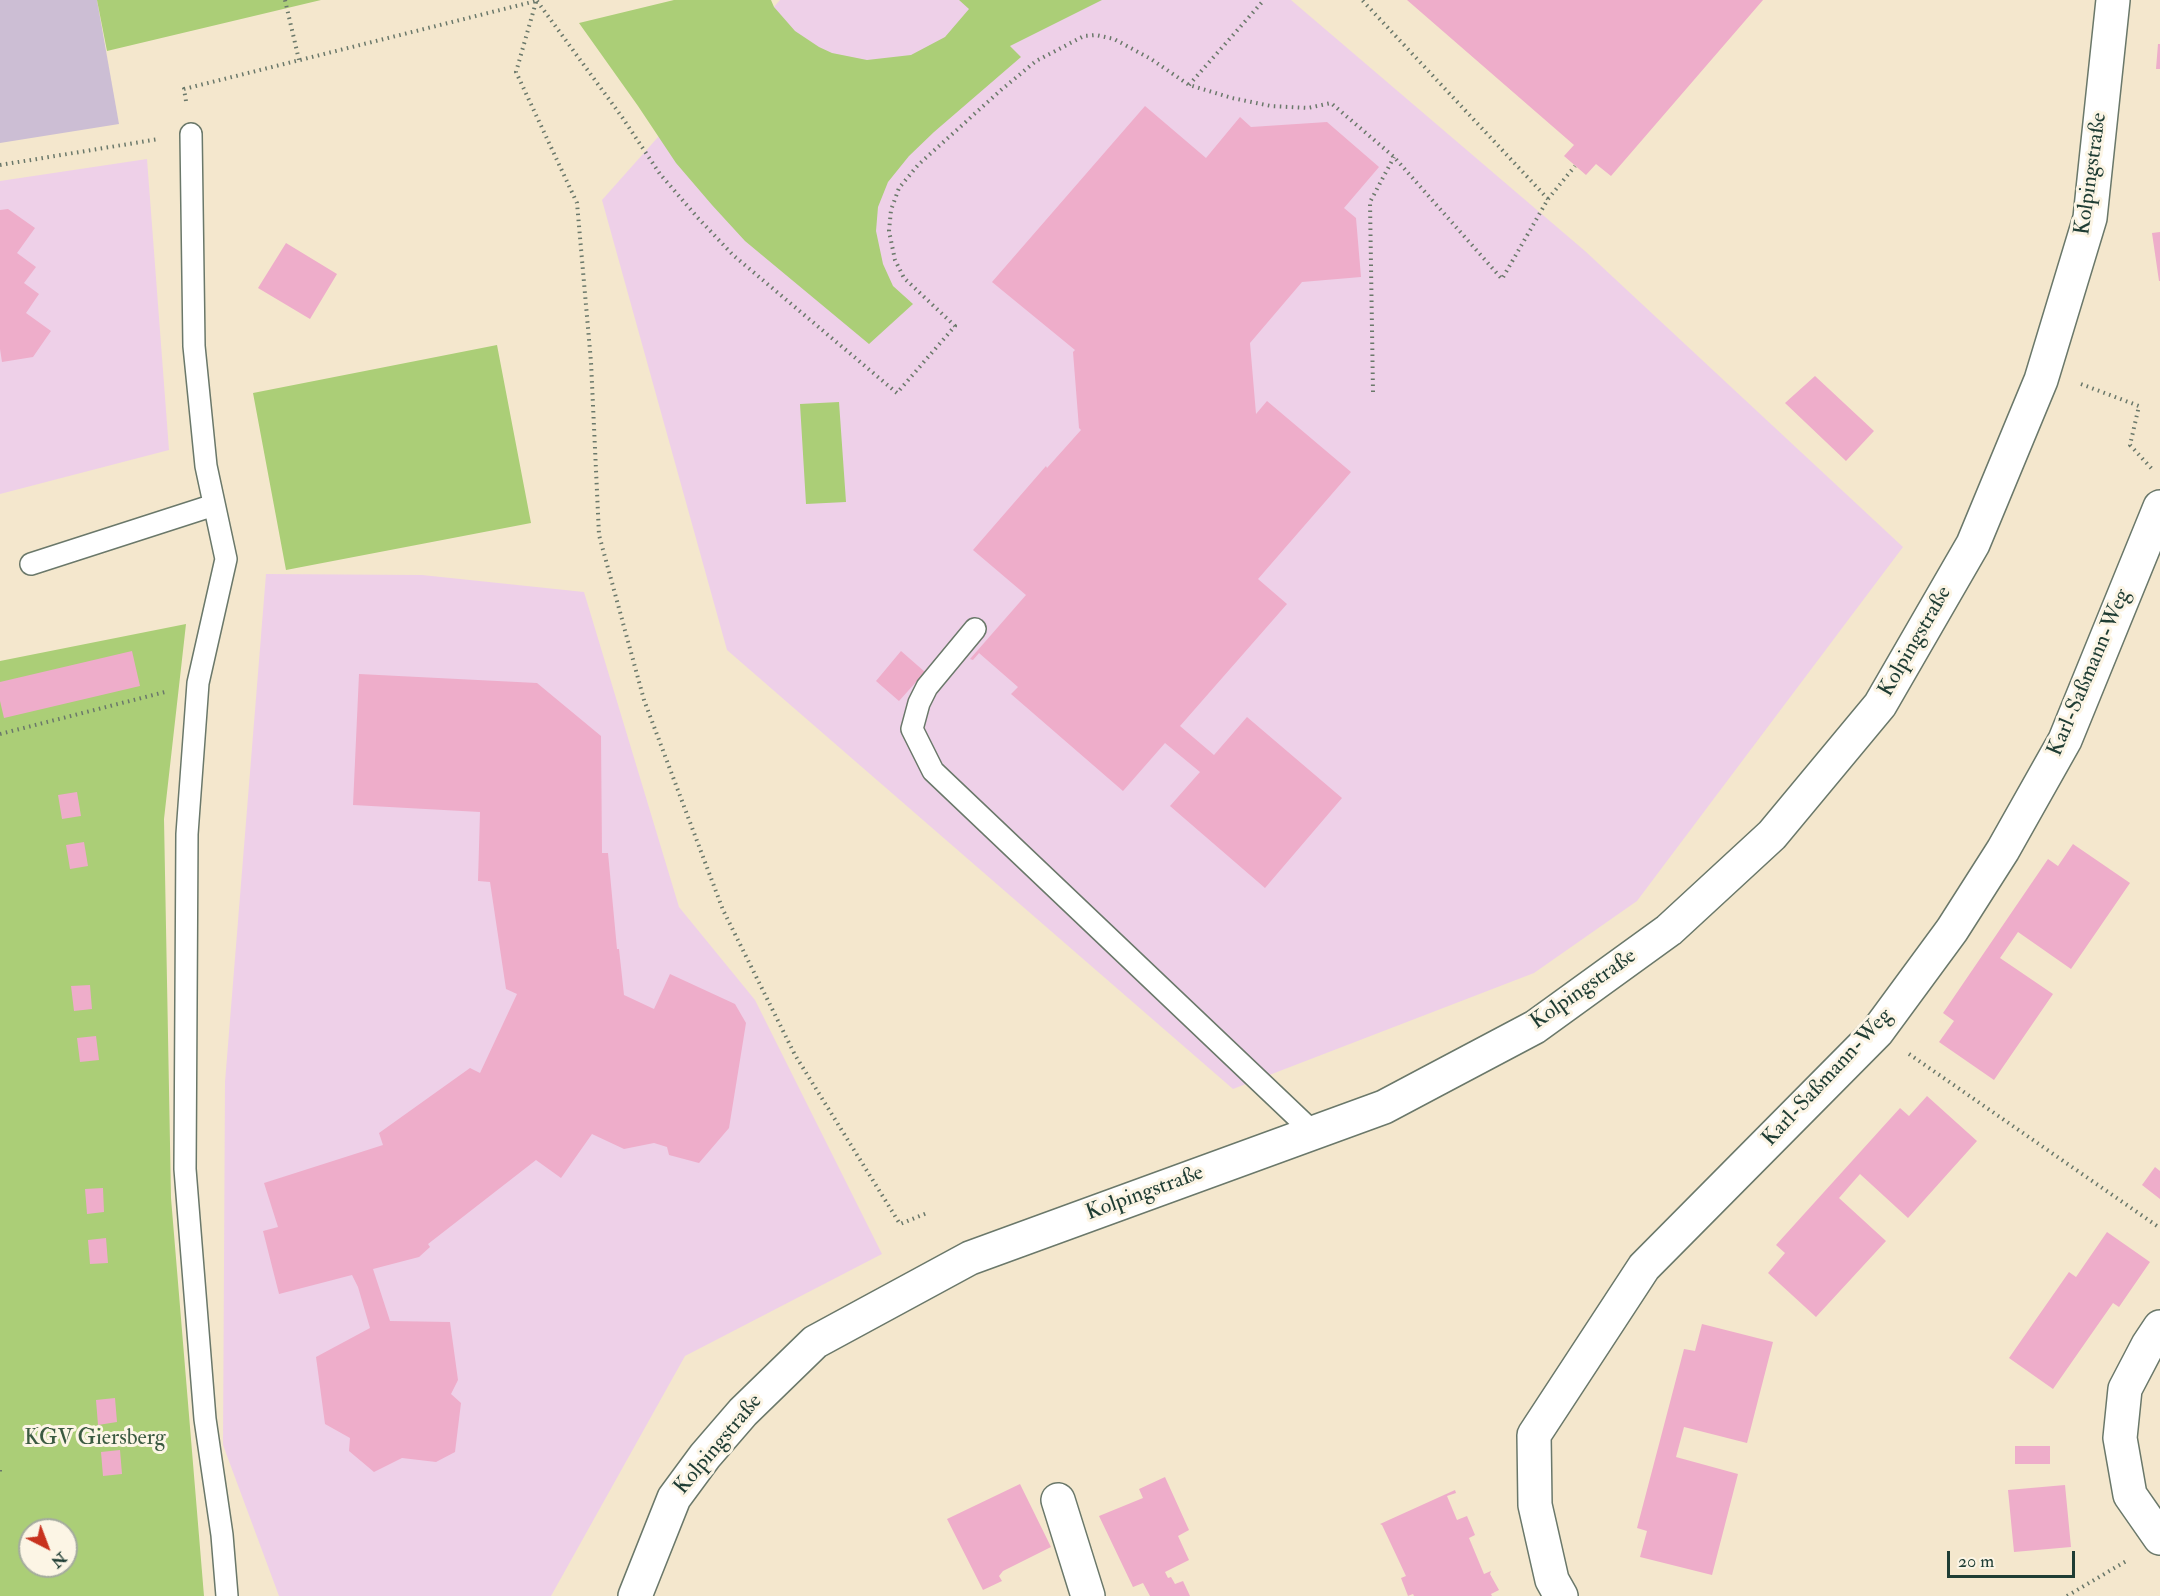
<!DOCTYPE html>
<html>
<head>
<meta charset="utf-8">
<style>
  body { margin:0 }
  #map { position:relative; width:2160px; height:1596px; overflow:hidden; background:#f4e7cd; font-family:"IM FELL Double Pica",serif }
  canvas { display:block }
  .north { position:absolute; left:18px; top:1518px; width:60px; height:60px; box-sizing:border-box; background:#fcf5e5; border:2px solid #a4ab9e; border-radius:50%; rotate:138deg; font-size:16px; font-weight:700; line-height:24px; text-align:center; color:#1f3d34 }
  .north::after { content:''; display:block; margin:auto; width:21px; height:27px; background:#c8321e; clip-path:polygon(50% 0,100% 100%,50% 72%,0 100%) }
  .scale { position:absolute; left:1947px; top:1551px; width:128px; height:27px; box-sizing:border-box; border:3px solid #1f3d34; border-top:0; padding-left:8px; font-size:18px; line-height:21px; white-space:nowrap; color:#1f3d34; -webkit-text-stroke:4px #fcf5e5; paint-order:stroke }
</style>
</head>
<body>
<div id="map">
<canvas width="2160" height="1596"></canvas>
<div class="north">N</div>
<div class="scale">20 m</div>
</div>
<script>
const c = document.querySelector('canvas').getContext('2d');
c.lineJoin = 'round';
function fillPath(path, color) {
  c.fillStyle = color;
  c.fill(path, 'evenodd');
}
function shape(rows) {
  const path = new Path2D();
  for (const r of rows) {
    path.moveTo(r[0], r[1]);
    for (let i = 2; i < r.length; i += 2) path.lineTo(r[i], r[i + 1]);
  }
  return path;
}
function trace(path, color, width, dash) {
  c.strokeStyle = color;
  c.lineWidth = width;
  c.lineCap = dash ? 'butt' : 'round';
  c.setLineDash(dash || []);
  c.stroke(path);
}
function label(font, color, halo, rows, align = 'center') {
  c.font = font + ' "IM FELL Double Pica",serif';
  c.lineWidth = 6;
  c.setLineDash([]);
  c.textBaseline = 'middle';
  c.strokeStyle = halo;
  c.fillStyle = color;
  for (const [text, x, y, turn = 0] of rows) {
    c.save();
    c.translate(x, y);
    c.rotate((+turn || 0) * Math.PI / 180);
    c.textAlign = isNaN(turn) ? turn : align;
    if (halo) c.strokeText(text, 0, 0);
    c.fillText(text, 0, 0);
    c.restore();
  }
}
fillPath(shape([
  [780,0,1291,0,1585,251,1903,547,1637,901,1534,973,1233,1089,727,650,602,200],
  [147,159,169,450,0,494,0,181],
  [266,574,422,575,584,592,679,907,755,1000,882,1254,685,1356,551,1596,279,1596,223,1445,225,1082]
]), '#eed0e8');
fillPath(shape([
  [0,0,97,0,119,124,0,143]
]), '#ccbed4');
fillPath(shape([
  [97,0,321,0,107,51],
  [674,0,771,0,774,7,795,31,819,47,832,53,867,60,911,55,945,37,969,9,959,0,1102,0,1010,46,1021,57,934,132,909,156,888,182,878,207,876,231,883,264,893,286,913,304,869,344,745,241,712,205,676,163,638,106,579,23],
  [497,345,531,523,286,570,253,393],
  [839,402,846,502,806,504,800,404],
  [186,624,164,819,171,1198,204,1596,0,1596,0,661],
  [30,1530,66,1530,66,1566,30,1566]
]), '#abce77');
fillPath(shape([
  [1407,0,1763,0,1611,176,1596,164,1586,175,1564,156,1574,145],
  [2158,44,2160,44,2160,69,2156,69],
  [1145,106,1206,158,1240,117,1251,127,1327,122,1379,167,1344,208,1356,218,1361,277,1302,282,1250,343,1256,414,1267,401,1351,472,1258,579,1287,604,1180,726,1214,755,1247,717,1342,798,1265,888,1170,806,1200,772,1165,743,1123,791,1011,694,1018,687,979,653,973,660,970,659,1026,595,973,550,1046,466,1047,468,1081,430,1079,428,1073,352,1075,350,992,282],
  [8,209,35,228,17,253,36,267,24,283,39,294,26,313,51,331,33,357,2,362,0,349,0,210],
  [2160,232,2160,281,2159,281,2152,233],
  [286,243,337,274,310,319,258,288],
  [1815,376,1874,431,1846,461,1785,403],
  [132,651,140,686,4,718,0,701,0,682],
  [901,651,925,672,899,701,876,681],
  [359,674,537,683,601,736,602,853,608,853,617,949,619,949,624,995,654,1009,670,974,735,1004,746,1023,729,1128,699,1163,669,1155,667,1147,654,1143,624,1149,592,1134,561,1178,536,1160,428,1244,430,1247,419,1257,373,1269,390,1321,450,1322,458,1380,451,1394,461,1403,455,1452,436,1462,402,1458,374,1472,349,1451,350,1438,325,1424,316,1357,370,1328,358,1287,352,1275,279,1294,263,1231,278,1227,264,1183,383,1145,379,1133,470,1068,480,1073,517,994,506,989,490,882,478,881,480,812,353,805],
  [77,792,81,816,62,819,58,795],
  [84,842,88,866,70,869,66,845],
  [2073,844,2130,883,2071,969,2018,932,2000,958,2053,994,1994,1080,1939,1042,1954,1021,1943,1013,2048,859,2058,866],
  [90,985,92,1009,74,1011,71,986],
  [96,1036,99,1060,80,1062,77,1038],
  [1927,1096,1977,1141,1908,1218,1860,1174,1839,1198,1886,1241,1816,1317,1768,1273,1785,1253,1776,1245,1900,1108,1909,1116],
  [2155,1167,2160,1171,2160,1199,2142,1185],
  [103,1188,104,1212,87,1214,85,1189],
  [2107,1232,2150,1262,2119,1307,2113,1303,2053,1389,2009,1358,2069,1272,2076,1277],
  [106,1238,108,1263,90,1264,88,1240],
  [1702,1324,1773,1342,1747,1443,1684,1427,1676,1457,1738,1474,1712,1575,1640,1557,1647,1531,1637,1528,1684,1349,1695,1351],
  [115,1398,117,1422,98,1425,96,1400],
  [2015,1446,2050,1446,2050,1464,2015,1464],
  [120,1450,122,1474,103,1476,101,1452],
  [1165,1477,1189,1530,1178,1536,1189,1560,1165,1572,1168,1578,1171,1577,1175,1584,1183,1581,1190,1596,1150,1596,1143,1583,1133,1587,1099,1516,1143,1498,1139,1489],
  [1020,1484,1051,1547,1003,1571,999,1576,1002,1581,983,1590,947,1519],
  [2065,1485,2071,1547,2014,1552,2008,1490],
  [1455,1490,1456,1493,1447,1496,1457,1520,1467,1516,1475,1535,1469,1538,1484,1574,1491,1571,1490,1574,1499,1590,1491,1594,1492,1596,1414,1596,1413,1594,1408,1596,1401,1578,1406,1576,1382,1525,1380,1524]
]), '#eeadca');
const service = shape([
  [191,134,194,346,206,466,226,559,198,683,187,834,185,1169,205,1419,222,1535,227,1596],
  [31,564,214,505],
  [975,629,927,687,919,703,912,729,933,771,1314,1133]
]);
const minor = shape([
  [2160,1327,2148,1345,2125,1389,2120,1438,2130,1495,2160,1538],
  [1058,1500,1088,1596],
  [635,1596,674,1498,705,1456,743,1412,815,1342,970,1258,1384,1107,1433,1081,1535,1027,1669,930,1772,835,1880,705,1973,544,2041,380,2090,218,2113,0],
  [1561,1596,1552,1580,1535,1505,1534,1435,1644,1267,1877,1032,1952,930,2003,850,2065,740,2160,507]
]);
trace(service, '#6a786a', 24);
trace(minor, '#6a786a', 36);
trace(shape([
  [285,0,299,60],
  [537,1,622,117,660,174,698,218,733,255,897,393,955,326,904,278,895,260,889,231,891,210,899,188,918,165,1001,90,1036,61,1084,36,1096,35,1114,39,1151,59,1189,85,1232,98,1271,106,1308,108,1331,103,1394,157,1502,279,1548,199,1362,0],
  [536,2,516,72,577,203,591,362,599,535,644,700,723,910,795,1055,900,1224,927,1213],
  [1189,85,1264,0],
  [186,101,184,89,536,1],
  [0,165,159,139],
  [1548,199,1575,166],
  [2081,384,2139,406,2130,445,2152,469],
  [1373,392,1370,202,1394,157],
  [0,734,165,692],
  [1909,1054,2160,1228],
  [0,1470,0,1476],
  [2067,1596,2128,1560]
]), '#6a786a', 4, [1.5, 4.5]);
trace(service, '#fff', 21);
trace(minor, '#fff', 33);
label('22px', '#1f3d34', '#fcf5e5', [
  ["Kolpingstraße",2092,174,-82],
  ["Kolpingstraße",1916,642,-60],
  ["Karl-Saßmann-Weg",2090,673,-67],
  ["Kolpingstraße",1584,990,-35],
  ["Karl-Saßmann-Weg",1828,1078,-47],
  ["Kolpingstraße",1145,1194,-20],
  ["Kolpingstraße",719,1445,-50]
]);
label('22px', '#3b5a41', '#fcf5e5', [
  ["KGV Giersberg",95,1439]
]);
</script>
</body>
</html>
